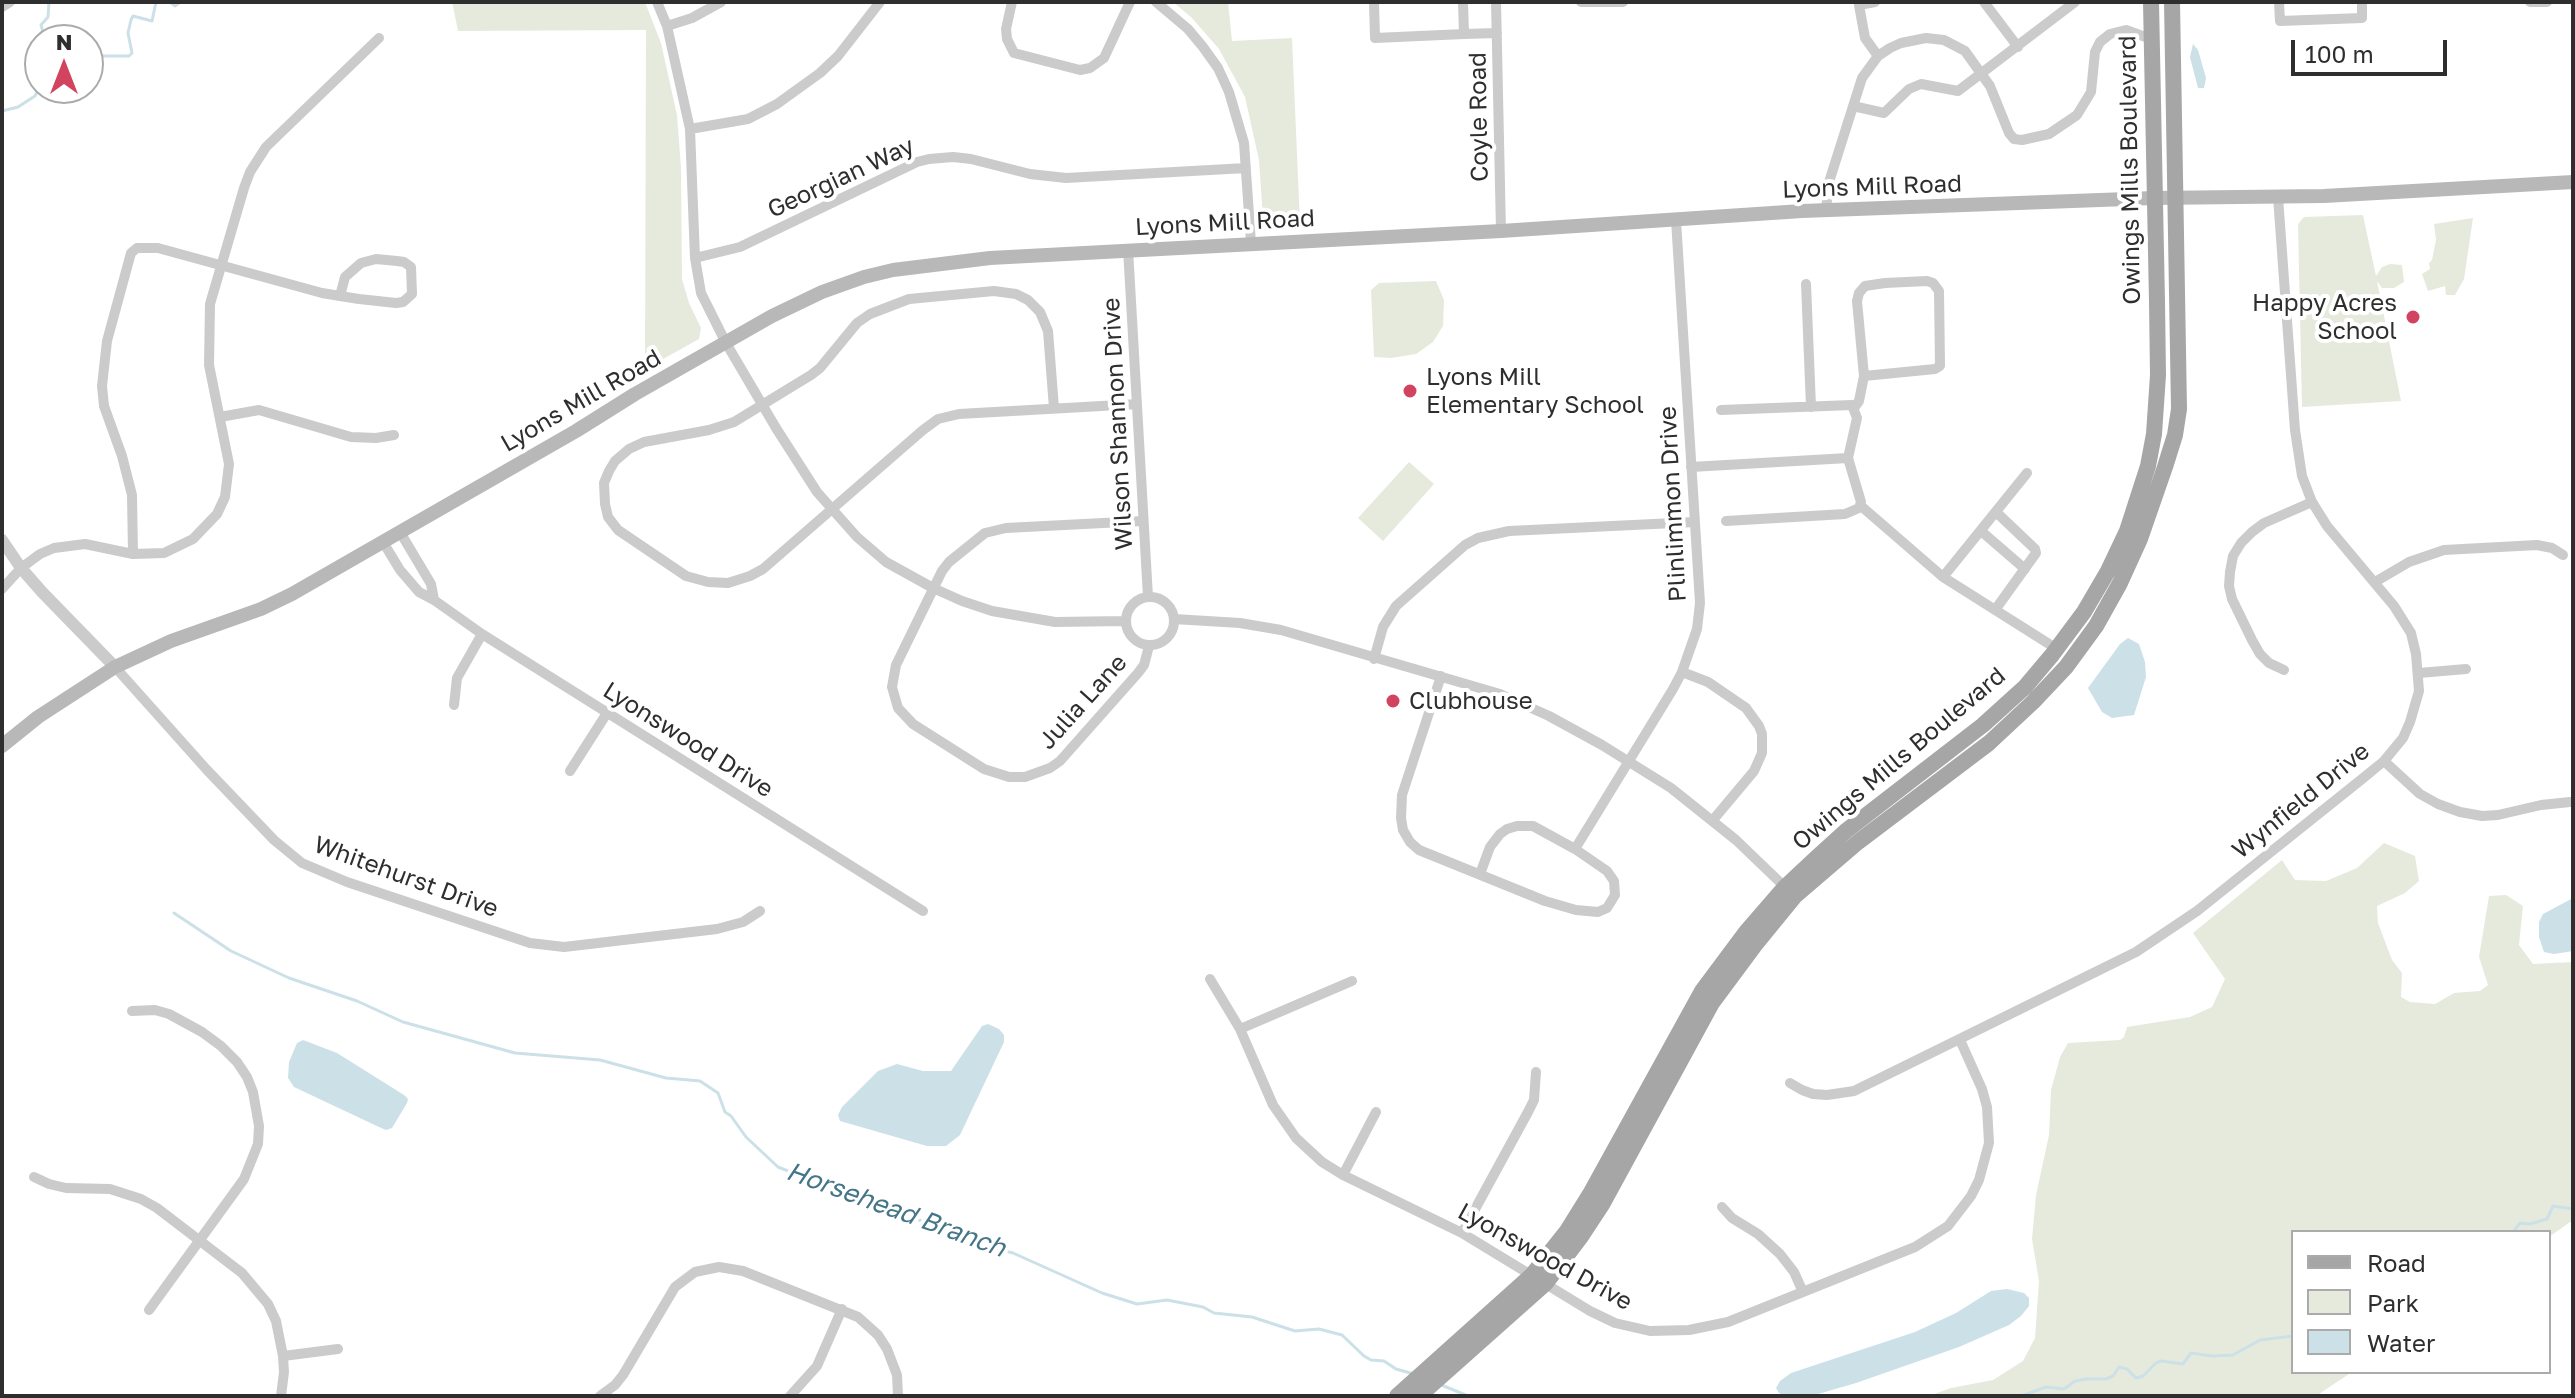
<!DOCTYPE html>
<html>
<head>
<meta charset="utf-8">
<style>
  body { margin:0 }
  #map { position:relative; width:2575px; height:1398px; overflow:hidden; background:#fff; font-family:"Golos Text",sans-serif }
  canvas { display:block }
  .frame { position:absolute; inset:0; border:4px solid #2e2e2e; pointer-events:none }
  .legend { position:absolute; left:2291px; top:1230px; width:260px; height:144px; box-sizing:border-box; background:#fff; border:2px solid #ababab; margin:0; padding:10px 14px; list-style:none; font-size:24px; color:#2e2e2e }
  .legend li { display:flex; align-items:center; gap:16px; height:40px }
  .legend b { width:40px; border:2px solid #ababab }
  .north { position:absolute; left:24px; top:24px; width:80px; height:80px; box-sizing:border-box; background:#fff; border:2px solid #ababab; border-radius:50%; rotate:0deg; font-size:22px; font-weight:700; line-height:32px; text-align:center; color:#2e2e2e }
  .north::after { content:''; display:block; margin:auto; width:28px; height:36px; background:#d24360; clip-path:polygon(50% 0,100% 100%,50% 72%,0 100%) }
  .scale { position:absolute; left:2291px; top:40px; width:156px; height:36px; box-sizing:border-box; border:4px solid #2e2e2e; border-top:0; padding-left:10px; font-size:24px; line-height:28px; white-space:nowrap; color:#2e2e2e; -webkit-text-stroke:6px #fff; paint-order:stroke }
</style>
</head>
<body>
<div id="map">
<canvas width="2575" height="1398"></canvas>
<div class="frame"></div>
<ul class="legend">
<li><b style="height:10px;background:#a6a6a6"></b>Road</li>
<li><b style="height:22px;background:#e6eadd"></b>Park</li>
<li><b style="height:22px;background:#cce0e8"></b>Water</li>
</ul>
<div class="north">N</div>
<div class="scale">100 m</div>
</div>
<script>
const c = document.querySelector('canvas').getContext('2d');
c.lineJoin = 'round';
function fillPath(path, color) {
  c.fillStyle = color;
  c.fill(path, 'evenodd');
}
function shape(rows) {
  const path = new Path2D();
  for (const r of rows) {
    if (r.length === 3) {
      path.moveTo(r[0] + r[2], r[1]);
      path.arc(r[0], r[1], r[2], 0, 2 * Math.PI);
      continue;
    }
    path.moveTo(r[0], r[1]);
    for (let i = 2; i < r.length; i += 2) path.lineTo(r[i], r[i + 1]);
  }
  return path;
}
function trace(path, color, width, dash) {
  c.strokeStyle = color;
  c.lineWidth = width;
  c.lineCap = dash ? 'butt' : 'round';
  c.setLineDash(dash || []);
  c.stroke(path);
}
function label(font, color, halo, rows, align = 'center') {
  c.font = font + ' "Golos Text",sans-serif';
  c.lineWidth = 8;
  c.setLineDash([]);
  c.textBaseline = 'middle';
  c.strokeStyle = halo;
  c.fillStyle = color;
  for (const [text, x, y, turn = 0] of rows) {
    c.save();
    c.translate(x, y);
    c.rotate((+turn || 0) * Math.PI / 180);
    c.textAlign = isNaN(turn) ? turn : align;
    if (halo) c.strokeText(text, 0, 0);
    c.fillText(text, 0, 0);
    c.restore();
  }
}
fillPath(shape([
  [452,2,645,2,661,43,677,115,681,168,682,279,689,303,701,328,699,339,645,369,646,30,458,31],
  [1173,2,1228,2,1232,41,1292,38,1300,224,1270,226,1263,218,1259,160,1245,97,1219,49,1191,17],
  [2363,215,2376,276,2382,267,2390,264,2402,265,2404,282,2394,288,2382,288,2377,281,2401,401,2302,407,2298,224,2304,217],
  [2473,218,2464,279,2455,295,2446,295,2445,286,2428,291,2422,274,2430,269,2429,263,2432,260,2436,240,2434,224],
  [1436,281,1444,300,1443,326,1433,342,1416,354,1391,358,1374,357,1371,290,1379,283],
  [1409,462,1434,484,1383,541,1358,518],
  [2384,843,2415,856,2419,881,2405,893,2377,906,2378,923,2392,960,2402,973,2401,997,2410,1002,2435,1004,2454,993,2480,991,2488,985,2479,957,2489,896,2506,895,2523,906,2519,945,2533,964,2573,962,2573,1220,2549,1237,2549,1232,2293,1232,2293,1372,2352,1372,2316,1396,1929,1396,1951,1388,1993,1380,2023,1361,2035,1338,2039,1281,2032,1239,2036,1195,2049,1135,2051,1090,2060,1057,2068,1043,2120,1040,2124,1037,2127,1027,2190,1017,2212,1007,2225,979,2193,933,2282,860,2295,880,2326,881,2357,868]
]), '#e6eadd');
fillPath(shape([
  [2193,44,2198,50,2206,78,2204,88,2198,88,2192,65,2190,57],
  [2128,638,2139,644,2145,662,2146,677,2134,715,2112,718,2102,712,2088,688,2120,644],
  [2573,898,2573,951,2554,954,2544,952,2539,937,2539,922,2543,914],
  [988,1024,999,1029,1004,1035,1004,1042,960,1135,946,1146,927,1146,840,1121,838,1115,842,1107,878,1071,897,1064,923,1071,951,1071,982,1026],
  [303,1040,337,1053,404,1095,408,1099,407,1103,392,1128,386,1130,379,1127,294,1087,288,1078,289,1062,297,1043],
  [2007,1289,2024,1293,2029,1298,2029,1306,2021,1316,2009,1325,1959,1347,1856,1383,1811,1396,1786,1396,1779,1393,1776,1388,1780,1381,1791,1373,1915,1332,1956,1313,1991,1291]
]), '#cce0e8');
trace(shape([
  [49,2,48,17,41,25,43,32,50,40],
  [170,2,175,6,180,2],
  [88,67,100,56,129,56,132,53,128,33,131,20,133,16,152,21,156,2],
  [2,111,18,107,35,96,40,87],
  [174,913,231,951,289,978,357,1001,403,1022,515,1053,600,1060,666,1078,700,1081,718,1093,725,1112,731,1116,746,1137,778,1167,868,1203,955,1232,977,1244,1013,1253,1102,1293,1137,1304,1167,1300,1203,1307,1214,1313,1252,1317,1295,1331,1319,1329,1342,1335,1364,1356,1371,1360,1384,1361,1396,1369,1414,1374],
  [2513,1232,2520,1223,2530,1224,2547,1219,2553,1206,2573,1209],
  [1439,1384,1468,1396],
  [2021,1396,2046,1387,2064,1389,2075,1381,2086,1379,2106,1379,2113,1376,2119,1367,2127,1369,2136,1378,2143,1376,2156,1363,2161,1361,2183,1364,2191,1353,2212,1356,2233,1355,2260,1340,2293,1336]
]), '#cce0e8', 3);
trace(shape([
  [657,2,667,26,690,129,695,258,701,293,726,343,776,428,817,492,857,537,886,562,933,588,962,601,992,611,1055,622,1125,621],
  [1012,2,1006,29,1007,39,1014,53,1080,70,1090,68,1104,58,1130,2],
  [1156,2,1188,29,1203,47,1218,68,1229,92,1244,143,1251,243],
  [1374,2,1375,38,1464,34,1463,2],
  [1496,2,1501,231],
  [1581,2,1623,2],
  [1875,2,1859,5,1865,38,1878,56],
  [1984,2,2018,47],
  [2279,2,2280,21,2362,18,2362,2],
  [2530,2,2547,2],
  [2,7,10,2],
  [667,26,692,18,721,2],
  [1464,34,1497,33],
  [1853,106,1884,113,1909,89,1921,84,1958,91,2075,2],
  [690,129,748,119,777,104,820,73,838,56,880,2],
  [1826,210,1829,182,1862,78,1878,56,1890,48,1901,43,1926,38,1944,40,1965,51,1990,86,2009,133,2014,139,2022,140,2049,134,2077,115,2091,92,2095,52,2100,42,2110,34,2126,30,2151,39],
  [1128,249,1148,597],
  [695,258,740,247,917,162,929,159,953,157,971,159,1030,174,1066,178,1246,168],
  [1806,284,1811,407],
  [1054,408,1048,331,1040,312,1028,300,1016,294,994,291,909,299,870,314,857,323,820,368,811,375,734,422,709,430,644,442,629,449,615,461,609,471,604,483,605,504,608,517,618,530,686,576,708,582,728,583,750,576,763,569,923,430,938,419,959,414,1137,404],
  [1854,408,1859,401,1864,376,1857,301,1859,293,1865,286,1885,283,1927,281,1933,283,1939,291,1940,366,1935,369,1864,376],
  [220,417,259,410,351,437,376,438,394,435],
  [1691,467,1848,458,1857,418,1852,405,1721,410],
  [1861,506,1943,577,2057,649],
  [1142,521,1006,528,985,533,949,562,942,571,896,665,892,687,898,708,913,724,984,769,1009,777,1025,777,1050,768,1060,761,1138,673,1144,665,1149,646],
  [1726,521,1845,514,1859,508,1861,502,1848,458],
  [1981,531,2025,569],
  [400,532,431,584,434,600],
  [383,542,400,570,419,592,434,600,482,634,923,911],
  [133,554,132,495,122,456,104,406,102,386,107,341,131,253,137,248,158,248,322,293,340,296,359,299,396,303,403,302,412,294,411,267,404,262,397,261,376,259,361,263,345,277,340,296],
  [1943,577,2027,473],
  [2375,582,2409,562,2444,550,2537,545,2552,548,2563,555],
  [2,589,21,568,40,554,54,548,85,544,133,554,164,553,193,539,217,514,225,497,229,464,209,365,210,304,244,188,250,172,266,147,379,38],
  [1150,621,24],
  [1995,610,2036,553,2035,549,1996,512],
  [1174,619,1240,623,1281,630,1500,694,1549,716,1602,745,1671,788,1736,840,1787,889],
  [1374,659,1383,627,1396,606,1465,545,1478,538,1509,531,1695,522],
  [115,667,207,770,274,840,302,863,347,882,530,943,564,947,717,929,743,922,760,911],
  [2284,670,2269,663,2260,654,2252,640,2232,599,2229,586,2230,572,2233,556,2241,543,2252,532,2264,523,2312,502],
  [1682,672,1708,682,1746,708,1759,726,1762,734,1762,753,1754,771,1713,820],
  [2419,673,2466,669],
  [1441,676,1402,795,1401,818,1403,830,1410,842,1419,850,1545,901,1576,910,1598,912,1607,908,1615,895,1614,881,1607,871,1575,849,1533,826,1517,826,1507,829,1500,834,1490,847,1480,874],
  [454,705,457,678,482,634],
  [2384,761,2420,794,2438,804,2460,812,2482,816,2498,815,2541,805,2570,802],
  [570,771,607,713],
  [1575,849,1673,689,1682,672,1697,629,1700,603,1676,220],
  [1210,979,1240,1029,1273,1105,1296,1138,1322,1162,1343,1175,1462,1233,1590,1311,1615,1323,1650,1331,1689,1330,1728,1322,1915,1247,1948,1226,1971,1196,1979,1180,1989,1143,1987,1107,1982,1089,1960,1040],
  [132,1011,155,1010,169,1014,202,1032,221,1046,237,1062,247,1077,253,1092,259,1126,258,1144,244,1179,149,1310],
  [1240,1029,1352,981],
  [1790,1083,1802,1090,1813,1094,1827,1095,1854,1091,2136,952,2197,911,2362,779,2384,761,2403,738,2410,722,2419,691,2416,654,2411,633,2394,606,2327,526,2312,502,2302,476,2295,430,2278,197],
  [1343,1175,1376,1112],
  [34,1177,49,1184,66,1188,110,1189,141,1199,157,1208,242,1273,268,1304,276,1321,283,1356,284,1372,281,1396],
  [1722,1207,1732,1218,1758,1234,1780,1254,1794,1272,1803,1292],
  [1462,1233,1528,1112,1534,1100,1536,1072],
  [283,1356,338,1349],
  [600,1396,615,1385,623,1375,675,1287,695,1272,719,1267,743,1271,858,1317,878,1335,887,1349,897,1375,898,1396],
  [790,1396,817,1366,842,1309]
]), '#cbcbcb', 10);
trace(shape([
  [2,540,21,568,42,592,115,667]
]), '#cbcbcb', 12);
trace(shape([
  [2,746,38,717,115,667,171,641,261,609,292,594,576,431,635,394,772,316,822,292,864,277,893,270,990,258,1501,231,1802,211,2154,198,2324,196,2573,182]
]), '#b8b8b8', 14);
trace(shape([
  [1397,1396,1532,1275,1567,1231,1590,1194,1702,991,1746,932,1785,887,1816,858,1847,830,1983,725,2025,687,2052,655,2084,612,2108,571,2127,531,2148,466,2154,434,2158,375,2157,302,2151,2],
  [1419,1396,1546,1283,1580,1238,1603,1203,1712,1003,1755,945,1795,896,1858,842,1989,743,2033,702,2066,667,2096,626,2120,583,2140,539,2165,467,2175,435,2179,409,2172,2]
]), '#a6a6a6', 16);
for (const [x, y, r, color] of [
  [2413,317,8,"#d24360"],
  [1410,391,8,"#d24360"],
  [1393,701,8,"#d24360"]
]) {
  const dot = new Path2D();
  dot.arc(x, y, r, 0, 2 * Math.PI);
  c.fillStyle = color;
  c.fill(dot);
  trace(dot, '#fff', 3);
}
label('24px', '#2e2e2e', '#fff', [
  ["Coyle Road",1479,117,-91],
  ["Owings Mills Boulevard",2130,170,-91],
  ["Georgian Way",841,178,-25],
  ["Lyons Mill Road",1872,187,-2],
  ["Lyons Mill Road",1225,223,-3],
  ["Lyons Mill Road",581,401,-30],
  ["Wilson Shannon Drive",1118,424,-93],
  ["Plinlimmon Drive",1673,504,-93],
  ["Julia Lane",1083,702,-48],
  ["Lyonswood Drive",688,740,32],
  ["Owings Mills Boulevard",1899,759,-40],
  ["Wynfield Drive",2301,801,-39],
  ["Whitehurst Drive",406,877,20],
  ["Lyonswood Drive",1545,1257,29]
]);
label('24px', '#2e2e2e', '#fff', [
  ["Happy Acres",2397,303,"right"],
  ["School",2397,331,"right"],
  ["Lyons Mill",1426,377],
  ["Elementary School",1426,405],
  ["Clubhouse",1409,701]
], 'left');
label('italic 26px', '#457687', '#fff', [
  ["Horsehead Branch",896,1210,20]
]);
</script>
</body>
</html>
